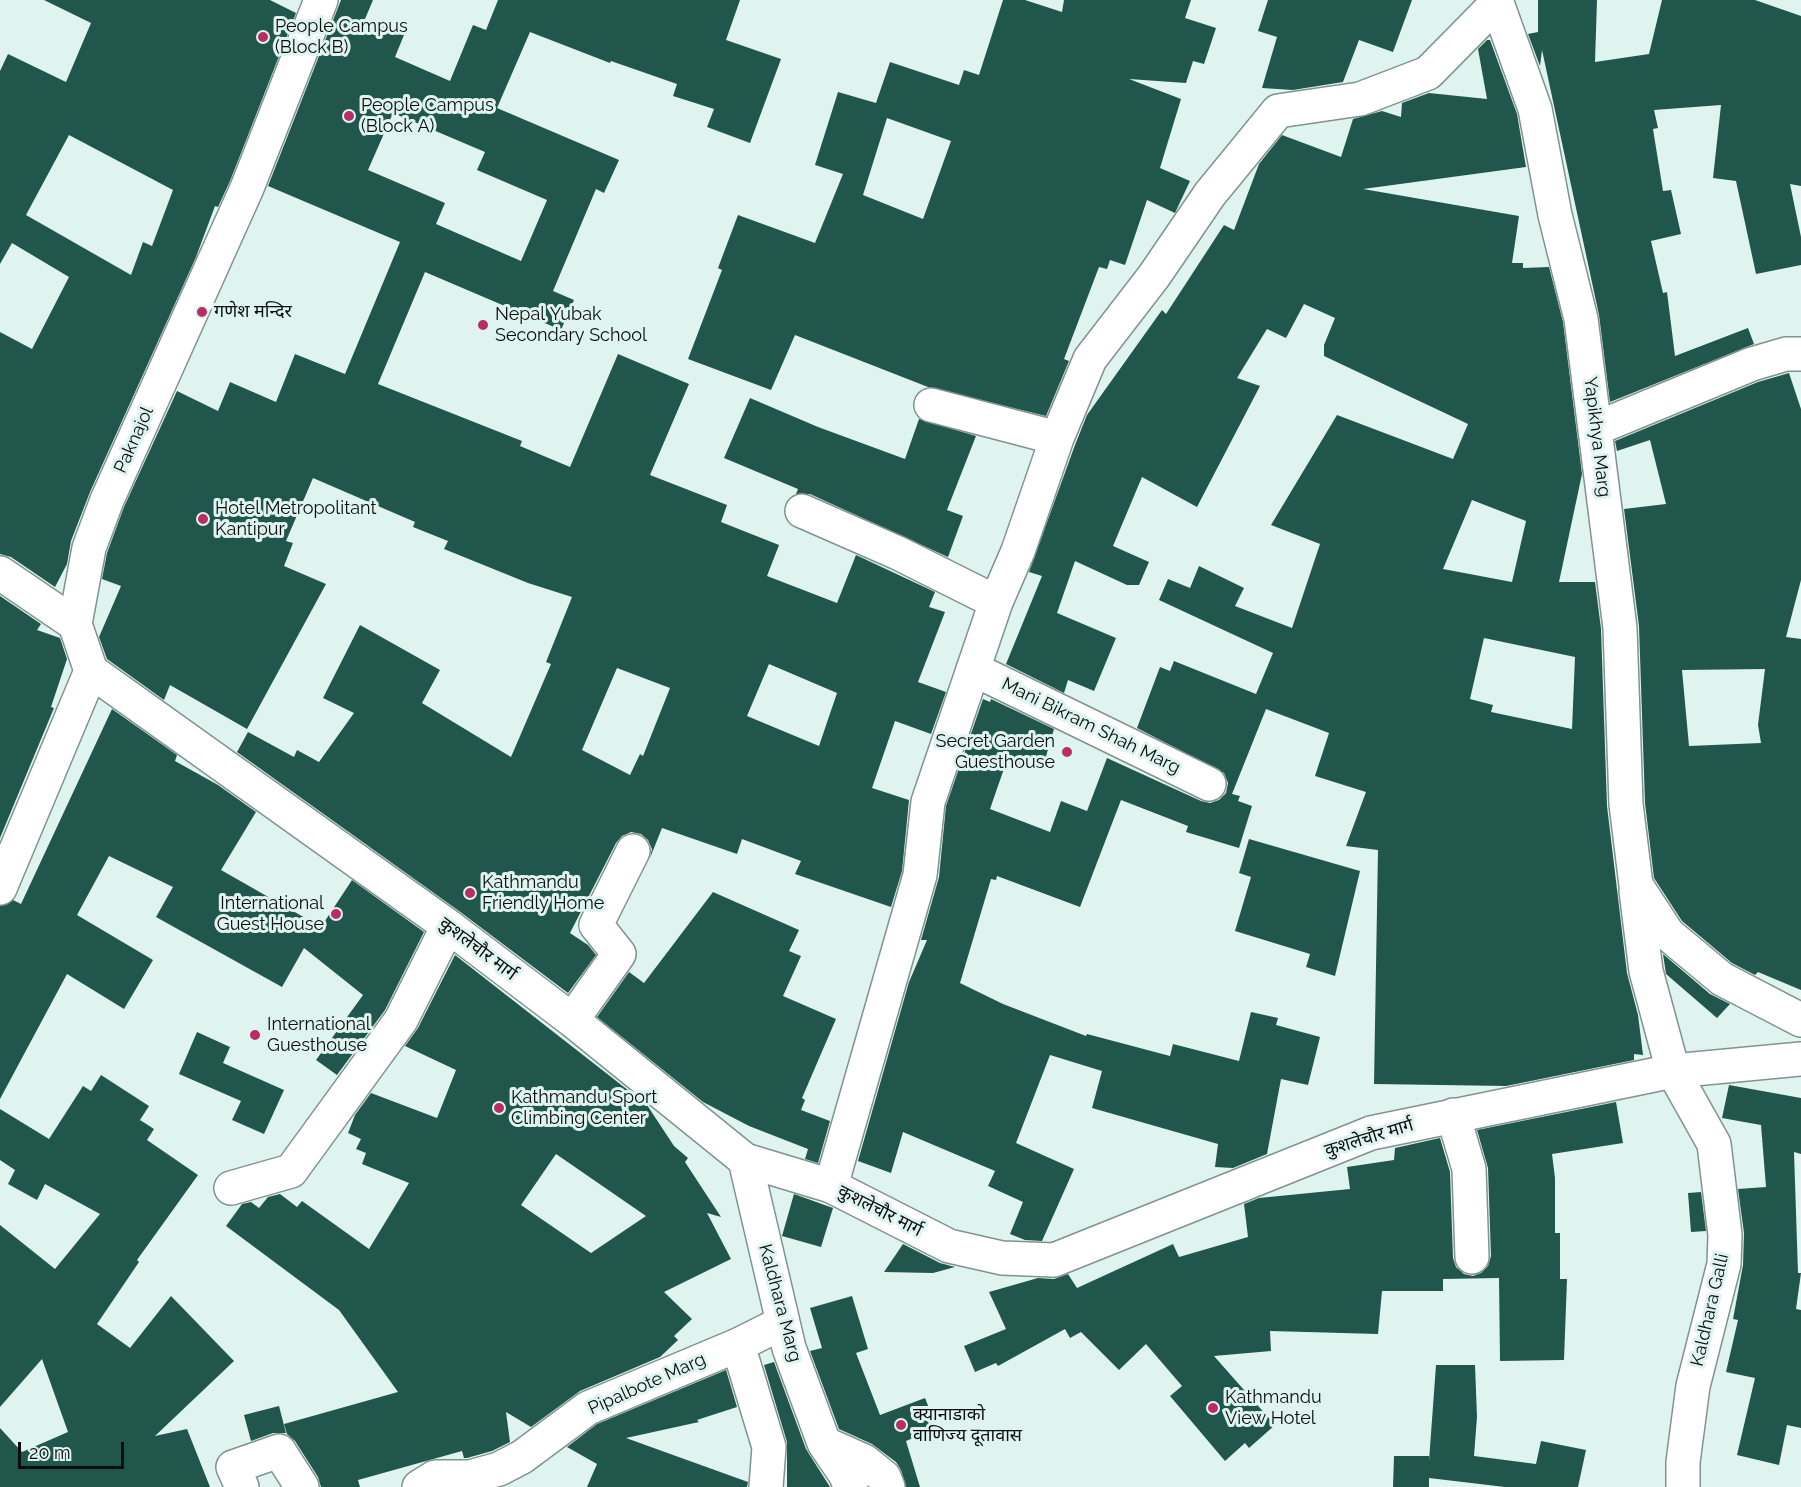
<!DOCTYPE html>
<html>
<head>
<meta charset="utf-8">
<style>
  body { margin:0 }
  #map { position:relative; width:1801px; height:1487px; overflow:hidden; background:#e0f4ef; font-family:Raleway,sans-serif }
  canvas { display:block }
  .scale { position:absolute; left:18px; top:1442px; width:106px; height:27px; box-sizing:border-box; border:3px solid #080e0d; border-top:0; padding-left:8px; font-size:18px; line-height:21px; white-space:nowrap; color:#080e0d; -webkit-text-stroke:4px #e0f4ef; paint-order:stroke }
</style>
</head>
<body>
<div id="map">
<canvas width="1801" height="1487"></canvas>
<div class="scale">20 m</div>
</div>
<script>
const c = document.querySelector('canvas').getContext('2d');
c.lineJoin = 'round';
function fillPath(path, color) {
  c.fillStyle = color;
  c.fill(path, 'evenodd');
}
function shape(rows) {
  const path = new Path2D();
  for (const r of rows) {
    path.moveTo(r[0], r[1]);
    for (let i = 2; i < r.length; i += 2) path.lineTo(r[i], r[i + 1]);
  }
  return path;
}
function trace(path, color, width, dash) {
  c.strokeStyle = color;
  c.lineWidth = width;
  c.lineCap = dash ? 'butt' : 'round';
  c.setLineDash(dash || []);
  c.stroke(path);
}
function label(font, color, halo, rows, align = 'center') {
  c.font = font + ' Raleway,"Noto Sans Devanagari",sans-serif';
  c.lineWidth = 6;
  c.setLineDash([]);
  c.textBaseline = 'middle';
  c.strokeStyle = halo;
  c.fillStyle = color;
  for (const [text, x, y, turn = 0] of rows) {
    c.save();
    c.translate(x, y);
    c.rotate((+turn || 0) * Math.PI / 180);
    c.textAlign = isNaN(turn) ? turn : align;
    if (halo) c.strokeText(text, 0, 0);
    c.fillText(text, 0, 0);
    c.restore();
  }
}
fillPath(shape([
  [44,0,270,0,296,13,230,181,218,207,215,206,196,257,90,492,71,541,67,564,55,587,11,557,0,554,0,332,32,349,69,277,12,243,0,264,0,71,8,54,66,82,91,23],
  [69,135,173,190,152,246,143,242,131,275,26,215],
  [341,0,373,0,365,19,404,35,395,57,450,81,473,25,486,30,498,0,740,0,726,40,781,59,750,143,707,127,714,109,673,96,677,84,611,61,610,63,530,32,497,108,619,160,604,193,596,189,553,291,574,300,561,330,425,272,378,384,522,441,520,446,570,467,618,354,689,384,650,475,727,505,721,522,779,545,767,576,837,603,856,555,935,592,929,607,945,612,918,682,946,692,931,734,895,721,872,788,909,800,902,871,891,907,795,874,801,861,742,839,737,854,662,828,650,858,652,849,648,840,641,834,631,832,622,836,616,843,570,933,588,945,596,955,568,993,459,911,237,752,248,732,294,757,297,750,319,762,354,713,323,698,360,625,440,670,422,703,511,757,551,664,546,662,572,597,528,583,444,549,448,541,413,527,415,522,313,478,286,541,293,543,284,566,326,584,247,729,170,685,164,700,107,659,99,637,121,586,102,579,107,553,124,507,177,391,218,411,230,382,276,402,295,354,345,374,400,242,268,186],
  [393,113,485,152,477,170,547,200,521,261,436,224,445,203,368,170],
  [769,664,837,693,819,746,747,716],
  [617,668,670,688,643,756,640,754,630,775,582,750],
  [1003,0,1025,0,1062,12,1064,0,1191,0,1185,18,1216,28,1204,64,1193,61,1186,83,1129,79,1181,99,1160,168,1190,181,1175,213,1147,200,1125,265,1110,260,1107,269,1099,267,1064,359,1069,361,1046,416,928,387,795,335,771,390,688,359,722,270,718,268,738,215,815,243,843,174,815,165,838,92,876,103,890,62,959,85,964,70,979,75],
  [887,118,951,141,923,219,863,195],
  [1268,0,1412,0,1393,52,1359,40,1343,82,1293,90,1262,88,1277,37,1258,31],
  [1538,0,1597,0,1595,62,1649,54,1662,0,1755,0,1801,16,1801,186,1790,184,1801,237,1801,265,1756,274,1736,181,1713,178,1721,105,1654,110,1658,128,1653,129,1663,191,1671,190,1681,234,1651,241,1663,293,1667,292,1675,356,1748,328,1754,344,1610,402,1599,315,1542,50,1540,66,1528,34,1538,32],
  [1487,40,1490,40,1517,114,1526,167,1363,189,1519,216,1512,263,1523,263,1523,268,1549,267,1563,322,1582,474,1559,582,1595,582,1601,629,1607,806,1627,973,1638,1015,1643,1055,1634,1054,1634,1060,1506,1086,1374,1084,1378,850,1346,846,1366,792,1315,776,1329,733,1266,709,1232,794,1240,796,1238,801,1252,806,1239,848,1186,832,1188,826,1121,800,1080,907,997,876,996,880,991,879,960,983,1003,1004,1086,1036,1087,1034,1170,1056,1173,1044,1239,1061,1251,1012,1278,1018,1276,1025,1320,1037,1308,1085,1281,1079,1267,1154,1233,1168,1215,1167,1218,1144,1092,1108,1102,1071,1050,1055,1016,1143,1074,1169,1042,1241,1025,1240,1010,1234,1023,1202,988,1186,995,1171,903,1132,891,1173,858,1161,909,982,927,940,921,940,939,877,946,806,983,699,990,702,991,699,1054,729,1042,770,1007,760,990,809,1050,832,1061,801,1087,811,1107,758,1201,801,1210,803,1219,800,1226,793,1228,783,1224,773,1137,728,1160,667,1170,671,1174,661,1256,694,1273,653,1159,600,1168,579,1190,588,1199,566,1244,588,1235,606,1292,628,1320,544,1271,525,1337,415,1453,459,1468,424,1324,356,1324,345,1335,318,1304,304,1286,338,1267,329,1237,378,1260,386,1197,507,1142,477,1113,546,1149,562,1139,585,1127,585,1075,561,1057,613,1116,638,1094,691,1068,680,1064,693,1006,664,1042,576,1029,572,1075,445,1087,415,1162,310,1166,314,1224,225,1234,230,1259,164,1282,135,1341,157,1353,119,1382,111,1401,117,1402,103,1429,93,1487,99,1478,49],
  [1472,500,1526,521,1512,582,1443,569],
  [1484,638,1575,657,1572,729,1491,712,1493,705,1470,699],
  [1789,373,1801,409,1801,580,1786,637,1801,639,1801,990,1758,972,1755,975,1732,963,1682,921,1654,878,1645,803,1639,626,1624,509,1666,504,1650,440,1617,451,1615,441,1758,382],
  [1765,669,1758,725,1761,743,1689,746,1682,670],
  [750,398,818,427,905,459,919,419,976,436,947,510,963,516,948,557,810,494,796,494,798,489,724,458],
  [0,596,41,624,37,630,60,638,67,659,51,707,54,708,0,838],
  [112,709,177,755,175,761,218,785,256,812,221,870,321,927,352,880,424,932,385,1010,337,1075,316,1060,363,995,304,948,282,987,156,917,173,887,109,856,77,915,153,960,124,1009,67,974,0,1099,0,906,13,900,21,904],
  [1249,839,1360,871,1335,976,1306,967,1310,954,1235,931,1251,877,1239,873],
  [713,892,799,930,789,951,801,956,783,996,836,1019,802,1098,805,1100,801,1110,830,1121,818,1163,805,1159,808,1149,749,1126,703,1102,597,1017,629,972,644,983],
  [1663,954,1710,994,1730,1004,1717,1018,1666,974],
  [455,955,647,1105,674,1146,688,1158,685,1162,721,1217,707,1213,731,1259,664,1292,692,1319,674,1336,678,1340,660,1357,580,1391,531,1427,506,1412,510,1442,492,1451,467,1458,464,1458,462,1451,358,1480,360,1487,321,1487,318,1477,295,1441,287,1434,284,1424,398,1392,339,1310,226,1226,242,1204,251,1202,259,1208,268,1197,280,1194,297,1207,302,1201,369,1249,409,1183,362,1164,366,1153,356,1149,361,1139,348,1133,355,1115,371,1093,437,1118,456,1070,405,1046,418,1028],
  [556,1154,646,1216,591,1253,521,1205],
  [197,1032,230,1047,223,1063,284,1090,264,1134,232,1120,241,1101,179,1074],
  [101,1075,149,1106,140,1120,154,1129,147,1140,198,1175,137,1260,139,1262,97,1324,130,1348,171,1296,234,1361,155,1436,187,1429,210,1487,0,1487,0,1428,22,1452,68,1432,42,1359,0,1407,0,1225,55,1269,100,1214,45,1184,37,1200,8,1184,15,1170,0,1160,0,1109,49,1139,83,1086,91,1091],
  [1729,1085,1801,1098,1801,1154,1794,1152,1798,1273,1801,1273,1796,1309,1801,1310,1801,1428,1787,1425,1779,1465,1737,1455,1755,1378,1726,1372,1738,1320,1733,1319,1743,1265,1744,1233,1738,1189,1766,1187,1761,1125,1722,1118],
  [1616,1102,1623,1143,1552,1154,1555,1178,1555,1233,1560,1233,1560,1279,1567,1279,1564,1360,1500,1361,1499,1278,1443,1279,1443,1291,1382,1291,1378,1334,1270,1331,1271,1351,1214,1356,1275,1425,1249,1448,1245,1443,1225,1461,1170,1396,1182,1386,1146,1344,1119,1370,1081,1332,1070,1338,1065,1329,998,1366,996,1363,975,1372,964,1346,1006,1329,989,1292,1038,1278,1054,1279,1068,1274,1077,1288,1173,1244,1179,1257,1248,1237,1244,1204,1259,1198,1350,1189,1347,1167,1394,1160,1395,1148,1440,1138,1450,1172,1453,1258,1456,1267,1464,1274,1473,1276,1481,1273,1488,1266,1491,1256,1488,1168,1477,1130],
  [1701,1192,1706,1231,1691,1232,1688,1193],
  [794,1194,833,1208,821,1247,782,1236],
  [903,1244,940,1263,955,1267,933,1273,884,1272],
  [852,1296,868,1349,856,1353,880,1415,925,1398,937,1428,906,1441,920,1487,906,1487,901,1470,896,1462,872,1444,839,1429,810,1351,822,1348,810,1308],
  [774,1362,806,1449,830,1487,787,1487,787,1442,764,1365],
  [1436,1365,1475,1365,1477,1417,1474,1456,1536,1464,1541,1441,1586,1450,1578,1487,1505,1487,1429,1478,1429,1487,1393,1487,1394,1456,1429,1456,1429,1461],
  [726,1370,737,1407,697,1420,699,1422,626,1438,748,1482,747,1487,587,1487,597,1464,567,1447,597,1424],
  [279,1406,286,1433,273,1433,251,1441,244,1415]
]), '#21564d');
const minor = shape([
  [1496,0,1535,109,1555,215,1581,319,1620,628,1626,804,1636,885,1668,934,1722,979,1801,1020],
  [931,405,1057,438],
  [1597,428,1752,364,1786,354,1801,354],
  [802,511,898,553,996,602],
  [0,573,75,624],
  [973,669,1209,784],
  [91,671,448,926,572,1020,745,1160,831,1186,949,1246,1002,1258,1054,1260,1371,1133,1673,1071,1801,1059],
  [1636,891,1646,971,1673,1071,1714,1144,1725,1235,1724,1264,1693,1386,1683,1462,1683,1487],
  [572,1020,619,954,596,925,633,851],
  [1453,1115,1469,1169,1472,1257],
  [745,1160,789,1348,824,1443,845,1474,851,1487],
  [831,1186,920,875,928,802,996,602,1018,551,1057,438,1090,359,1154,276,1210,194,1278,111,1360,99,1428,73,1496,4],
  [231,1188,291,1171,401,1020,448,926],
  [738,1345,769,1447,766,1487],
  [826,1444,864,1461,884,1477,888,1487],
  [242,1487,233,1467,279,1451,302,1487],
  [419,1487,435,1477,470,1477,499,1469,522,1457,588,1408,738,1345,782,1323]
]);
const major = shape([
  [0,888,91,671,75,624,89,548,107,500,247,188,321,0]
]);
trace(minor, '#80938f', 36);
trace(major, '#80938f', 36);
trace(minor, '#fff', 33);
trace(major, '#fff', 33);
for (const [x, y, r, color] of [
  [263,37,6,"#b82d65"],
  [349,116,6,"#b82d65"],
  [202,312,6,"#b82d65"],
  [483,325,6,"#b82d65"],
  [203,519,6,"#b82d65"],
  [1067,752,6,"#b82d65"],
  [470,893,6,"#b82d65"],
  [336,914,6,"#b82d65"],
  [255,1035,6,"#b82d65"],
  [499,1108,6,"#b82d65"],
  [1213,1408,6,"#b82d65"],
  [901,1425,6,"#b82d65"]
]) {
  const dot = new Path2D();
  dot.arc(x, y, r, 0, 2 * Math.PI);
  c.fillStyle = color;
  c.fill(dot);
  trace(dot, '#e0f4ef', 2);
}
label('18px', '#080e0d', '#e0f4ef', [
  ["People Campus",275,27],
  ["(Block B)",275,48],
  ["People Campus",361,106],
  ["(Block A)",361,127],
  ["गणेश मन्दिर",214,312],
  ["Nepal Yubak",495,315],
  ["Secondary School",495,336],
  ["Hotel Metropolitant",215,509],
  ["Kantipur",215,530],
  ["Secret Garden",1055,742,"right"],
  ["Guesthouse",1055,763,"right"],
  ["Kathmandu",482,883],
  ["Friendly Home",482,904],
  ["International",324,904,"right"],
  ["Guest House",324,925,"right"],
  ["International",267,1025],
  ["Guesthouse",267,1046],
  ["Kathmandu Sport",511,1098],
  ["Climbing Center",511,1119],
  ["Kathmandu",1225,1398],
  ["View Hotel",1225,1419],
  ["क्यानाडाको",913,1415],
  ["वाणिज्य दूतावास",913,1436]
], 'left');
label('18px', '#080e0d', '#e0f4ef', [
  ["Yapikhya Marg",1597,437,83],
  ["Paknajol",134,440,-66],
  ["Mani Bikram Shah Marg",1091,726,26],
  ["कुशलेचौर मार्ग",478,949,37],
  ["कुशलेचौर मार्ग",1369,1138,-17],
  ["कुशलेचौर मार्ग",880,1211,27],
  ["Kaldhara Marg",780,1303,75],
  ["Kaldhara Galli",1710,1310,-77],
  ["Pipalbote Marg",647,1384,-24]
]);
</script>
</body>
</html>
